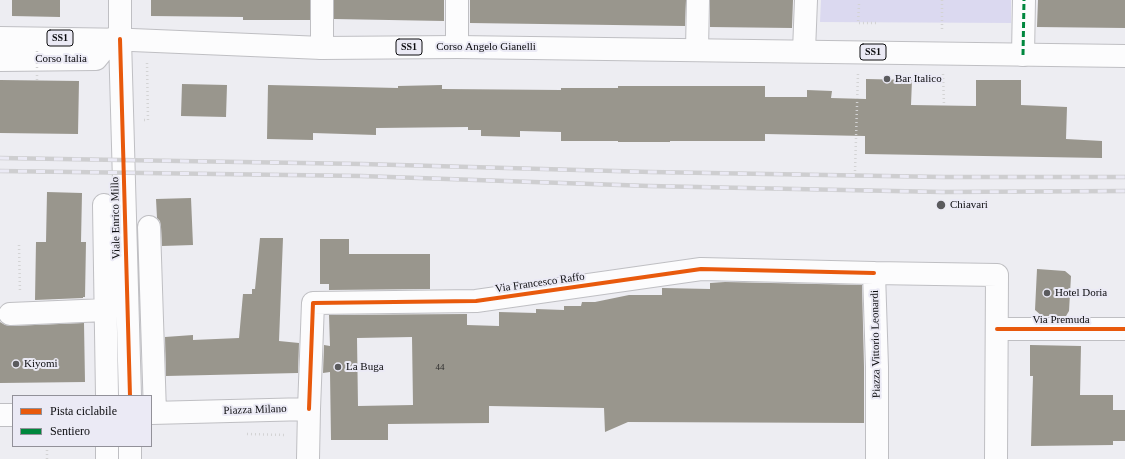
<!DOCTYPE html>
<html>
<head>
<meta charset="utf-8">
<style>
  body { margin:0 }
  #map { position:relative; width:1125px; height:459px; overflow:hidden; background:#ededf2; font-family:Georgia,serif }
  canvas { display:block }
  .legend { position:absolute; left:12px; top:395px; width:140px; height:52px; box-sizing:border-box; background:#ebeaf5; border:1px solid #929199; margin:0; padding:5px 7px; list-style:none; font-size:12px; color:#0c0c0f }
  .legend li { display:flex; align-items:center; gap:8px; height:20px }
  .legend b { width:20px; border:1px solid #929199 }
</style>
</head>
<body>
<div id="map">
<canvas width="1125" height="459"></canvas>
<ul class="legend">
<li><b style="height:5px;background:#e8590c"></b>Pista ciclabile</li>
<li><b style="height:5px;background:#00873e"></b>Sentiero</li>
</ul>
</div>
<script>
const c = document.querySelector('canvas').getContext('2d');
c.lineJoin = 'round';
function fillPath(path, color) {
  c.fillStyle = color;
  c.fill(path, 'evenodd');
}
function shape(rows) {
  const path = new Path2D();
  for (const r of rows) {
    path.moveTo(r[0], r[1]);
    for (let i = 2; i < r.length; i += 2) path.lineTo(r[i], r[i + 1]);
  }
  return path;
}
function trace(path, color, width, dash) {
  c.strokeStyle = color;
  c.lineWidth = width;
  c.lineCap = dash ? 'butt' : 'round';
  c.setLineDash(dash || []);
  c.stroke(path);
}
function label(font, color, halo, rows, align = 'center') {
  c.font = font + ' Georgia,serif';
  c.lineWidth = 4;
  c.setLineDash([]);
  c.textBaseline = 'middle';
  c.strokeStyle = halo;
  c.fillStyle = color;
  for (const [text, x, y, turn = 0] of rows) {
    c.save();
    c.translate(x, y);
    c.rotate((+turn || 0) * Math.PI / 180);
    c.textAlign = isNaN(turn) ? turn : align;
    if (halo) c.strokeText(text, 0, 0);
    c.fillText(text, 0, 0);
    c.restore();
  }
}
fillPath(shape([
  [821,0,1011,0,1011,23,820,22]
]), '#dbd9f0');
fillPath(shape([
  [12,0,60,0,60,17,12,16],
  [151,0,310,0,310,20,243,20,243,17,151,16],
  [334,0,444,0,444,21,334,19],
  [470,0,686,0,685,26,470,23],
  [710,0,793,0,792,28,710,27],
  [1038,0,1125,0,1125,28,1037,27],
  [866,79,912,80,911,105,976,106,976,80,1021,80,1021,105,1067,107,1066,139,1102,141,1102,158,865,154,865,136,765,134,765,141,670,141,670,142,618,142,618,141,561,141,561,132,520,131,520,137,481,136,481,130,468,130,468,127,376,128,376,135,313,133,313,140,267,139,268,85,398,88,398,86,442,85,442,89,561,90,561,88,618,88,618,86,765,86,765,97,807,97,807,90,832,91,831,98,866,99],
  [0,80,79,81,78,134,0,133],
  [182,84,227,85,226,117,181,116],
  [47,192,82,193,81,242,86,242,85,297,83,297,83,298,35,300,36,242,46,242],
  [191,198,193,245,162,246,161,227,160,221,157,218,156,199],
  [260,238,283,238,279,341,299,343,298,373,166,376,165,337,193,335,193,340,239,338,243,294,252,294,252,289,255,289],
  [320,239,349,239,349,254,430,254,430,289,329,290,329,284,320,284],
  [1037,269,1065,271,1071,276,1069,311,1066,316,1042,316,1035,310],
  [725,282,862,285,864,367,864,423,628,422,605,432,604,408,489,406,489,423,388,424,388,440,331,440,330,372,323,373,324,345,330,346,329,315,467,314,467,325,499,326,499,312,536,313,536,309,564,310,564,306,581,306,582,302,595,302,629,295,662,295,662,288,710,289,710,283],
  [412,337,413,405,358,406,357,338],
  [0,322,5,325,11,326,84,323,85,382,0,383],
  [1030,345,1081,346,1080,395,1113,395,1113,410,1125,410,1125,441,1113,441,1113,445,1031,446,1033,376,1030,376]
]), '#99968d');
const minor = shape([
  [120,39,130,396],
  [457,47,457,0],
  [322,48,322,0],
  [697,49,698,0],
  [804,51,806,0],
  [1023,55,1024,0],
  [0,60,96,59,112,39],
  [104,205,107,396],
  [149,227,155,413],
  [10,314,106,310],
  [997,329,1125,329],
  [309,409,313,303,476,301,701,269,874,273],
  [151,413,309,409,308,459],
  [0,415,13,415],
  [130,446,130,459],
  [107,459,107,446],
  [877,459,877,367,874,273,997,275,996,459]
]);
const major = shape([
  [120,0,120,39],
  [0,38,132,40,322,48,457,47,1125,56]
]);
trace(minor, '#bfbfc3', 24);
trace(major, '#bfbfc3', 24);
trace(shape([
  [942,0,942,31],
  [859,4,858,23,878,23],
  [943,74,944,105],
  [144,120,148,120,147,63],
  [855,171,858,73],
  [19,245,20,293],
  [247,434,285,435,285,436],
  [47,459,47,446]
]), '#d3d3d4', 2.5, [1, 3]);
trace(minor, '#fcfcfd', 22);
trace(major, '#fcfcfd', 22);
const rail = shape([
  [0,158,362,164,651,172,943,177,1125,177],
  [0,171,361,176,649,186,942,192,1125,191]
]);
trace(rail, '#ceced0', 4.5);
trace(rail, '#ebeaf5', 3, [9]);
trace(shape([
  [37,80,37,49]
]), '#d3d3d4', 2.5, [1, 3]);
trace(shape([
  [1023,55,1024,0]
]), '#00873e', 3, [6, 3]);
trace(shape([
  [120,39,130,396],
  [997,329,1125,329],
  [309,409,313,303,476,301,701,269,874,273]
]), '#e8590c', 4);
for (const [x, y, r, color] of [
  [887,79,4,"#5b5b5e"],
  [941,205,5,"#5b5b5e"],
  [1047,293,4,"#5b5b5e"],
  [16,364,4,"#5b5b5e"],
  [338,367,4,"#5b5b5e"]
]) {
  const dot = new Path2D();
  dot.arc(x, y, r, 0, 2 * Math.PI);
  c.fillStyle = color;
  c.fill(dot);
  trace(dot, '#ebeaf5', 1.5);
}
label('9px', '#2f2e2e', null, [
  ["44",440,368]
]);
for (const [x, y, w] of [
  [60,38,26],
  [409,47,26],
  [873,52,26]
]) {
  const box = new Path2D();
  box.roundRect(x - w / 2, y - 8, w, 16, 3);
  c.fillStyle = '#ebeaf5';
  c.fill(box);
  trace(box, '#0c0c0f', 1);
}
label('bold 10px', '#0c0c0f', null, [
  ["SS1",60,38],
  ["SS1",409,47],
  ["SS1",873,52]
]);
label('11px', '#0c0c0f', '#ebeaf5', [
  ["Corso Angelo Gianelli",486,47],
  ["Corso Italia",61,59],
  ["Viale Enrico Millo",116,218,-91],
  ["Via Francesco Raffo",540,283,-8],
  ["Via Premuda",1061,320],
  ["Piazza Vittorio Leonardi",876,344,-91],
  ["Piazza Milano",255,410,-2]
]);
label('11px', '#0c0c0f', '#ebeaf5', [
  ["Bar Italico",895,79],
  ["Chiavari",950,205],
  ["Hotel Doria",1055,293],
  ["Kiyomi",24,364],
  ["La Buga",346,367]
], 'left');
</script>
</body>
</html>
